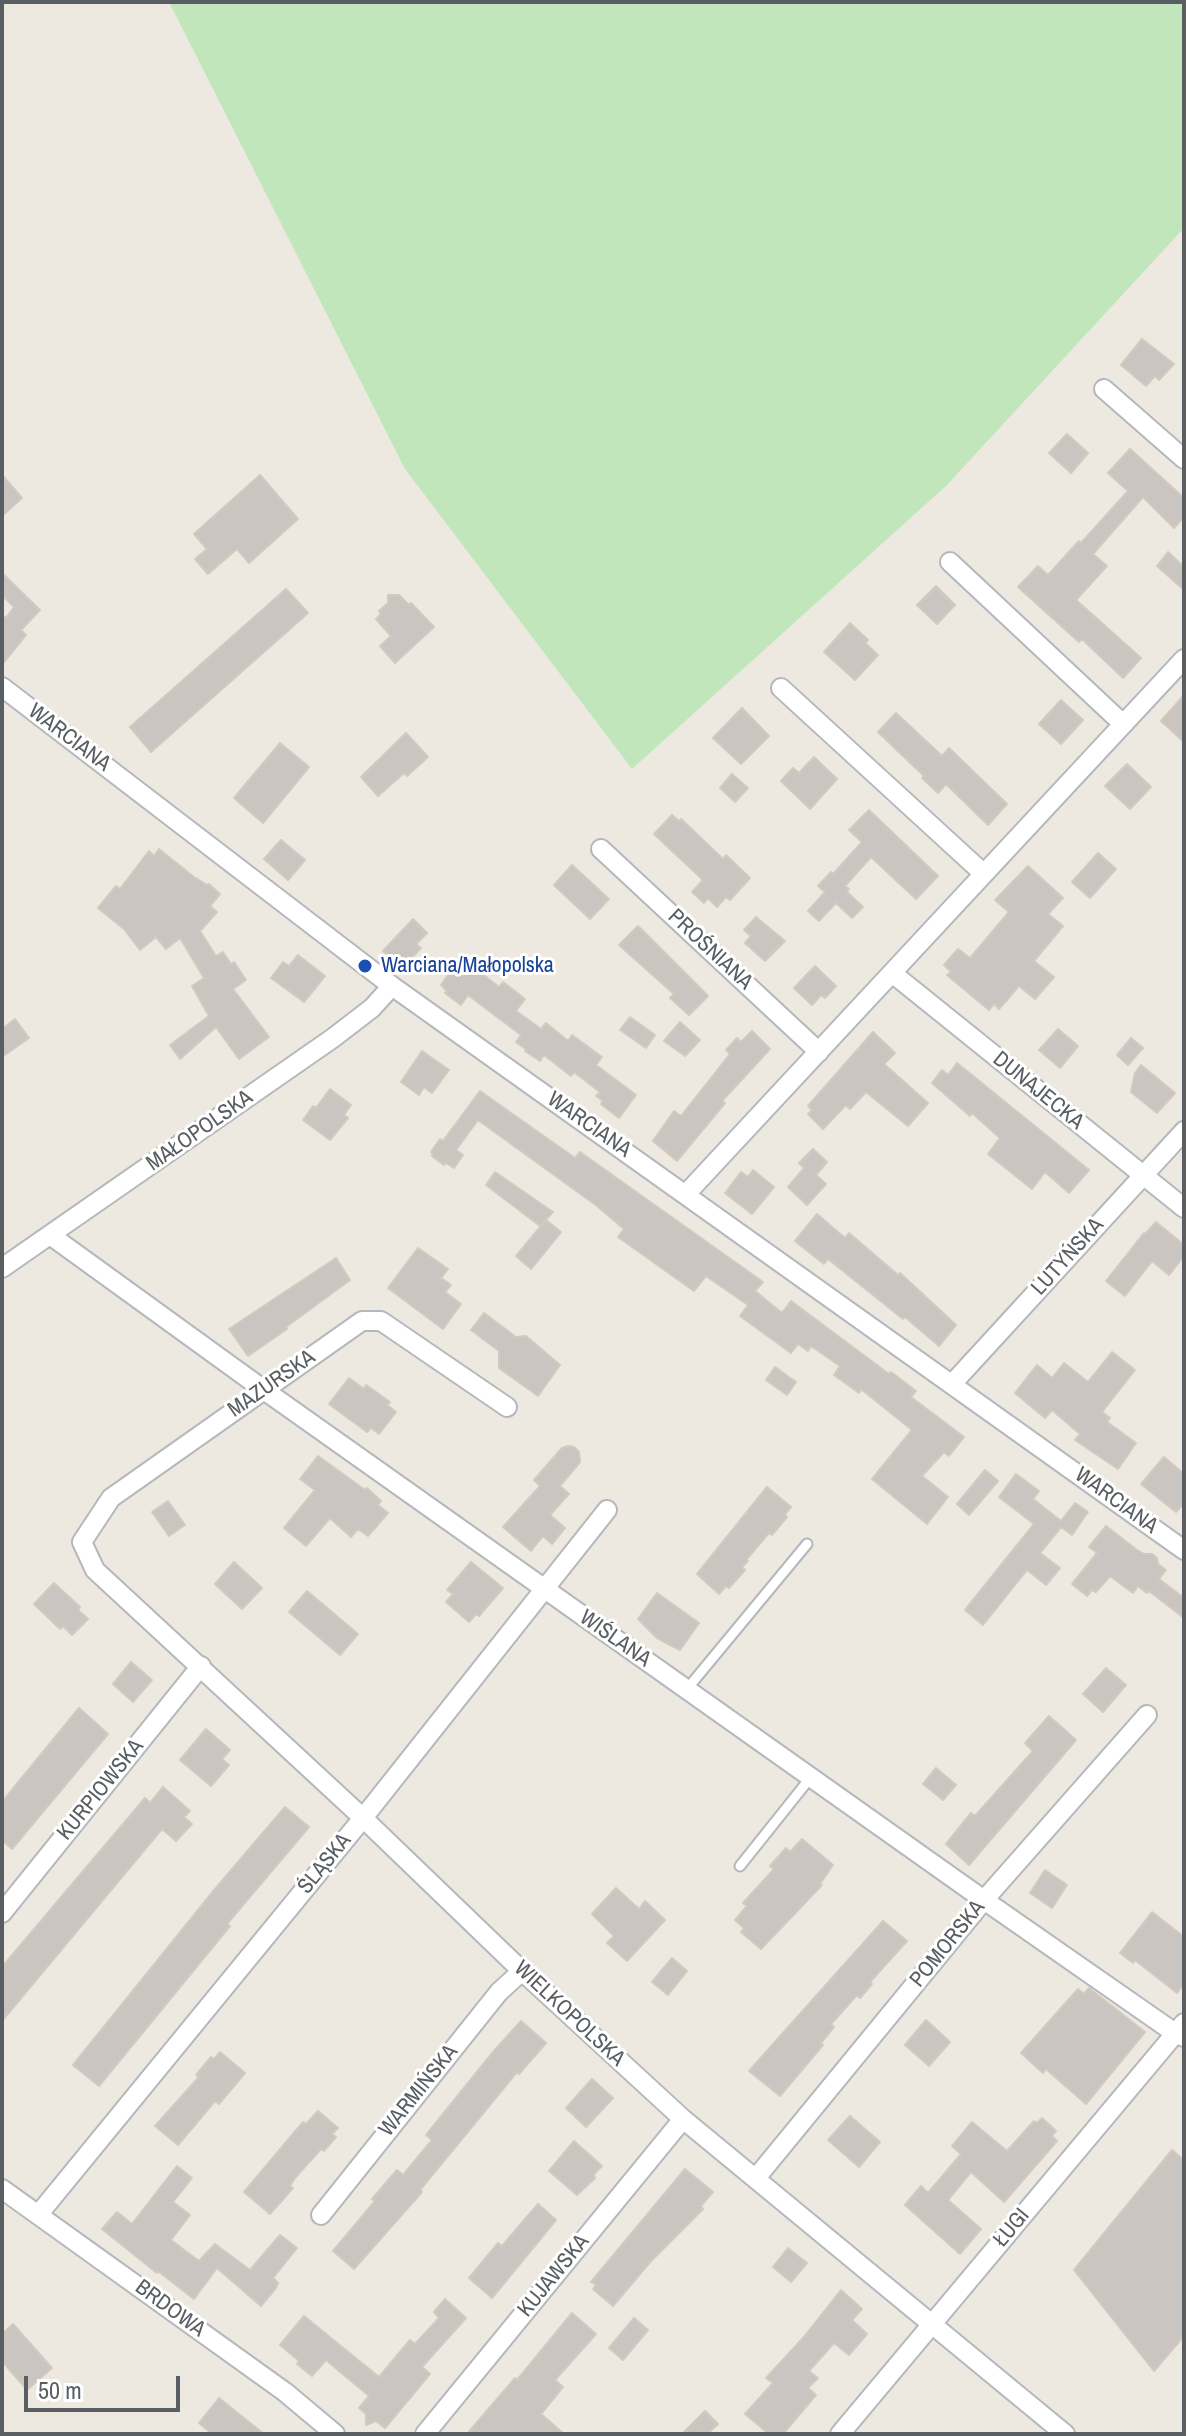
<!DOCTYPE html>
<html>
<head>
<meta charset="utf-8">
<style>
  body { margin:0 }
  #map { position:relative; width:1186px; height:2436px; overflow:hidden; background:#ede9e1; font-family:"Archivo Narrow",sans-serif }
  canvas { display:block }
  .frame { position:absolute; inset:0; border:4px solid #595e62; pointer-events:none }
  .scale { position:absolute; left:24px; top:2376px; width:156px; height:36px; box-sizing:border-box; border:4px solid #595e62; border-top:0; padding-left:10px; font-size:24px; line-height:28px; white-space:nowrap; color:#595e62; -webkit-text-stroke:6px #fff; paint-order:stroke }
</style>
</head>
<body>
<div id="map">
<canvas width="1186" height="2436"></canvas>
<div class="frame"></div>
<div class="scale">50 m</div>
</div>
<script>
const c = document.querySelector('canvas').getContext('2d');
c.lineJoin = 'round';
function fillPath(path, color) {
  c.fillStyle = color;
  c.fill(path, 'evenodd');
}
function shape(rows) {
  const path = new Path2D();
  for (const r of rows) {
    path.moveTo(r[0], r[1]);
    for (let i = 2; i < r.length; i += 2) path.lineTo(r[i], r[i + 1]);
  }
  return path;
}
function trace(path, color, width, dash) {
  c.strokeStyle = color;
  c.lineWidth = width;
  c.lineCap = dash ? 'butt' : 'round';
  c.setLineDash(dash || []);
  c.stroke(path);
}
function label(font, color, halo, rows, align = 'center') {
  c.font = font + ' "Archivo Narrow",sans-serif';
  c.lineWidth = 6;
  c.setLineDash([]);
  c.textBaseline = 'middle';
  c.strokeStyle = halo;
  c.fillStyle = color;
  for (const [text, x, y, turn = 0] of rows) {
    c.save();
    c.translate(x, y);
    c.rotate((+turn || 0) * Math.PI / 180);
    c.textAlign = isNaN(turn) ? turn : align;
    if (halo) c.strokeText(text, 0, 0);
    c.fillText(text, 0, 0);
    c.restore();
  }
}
fillPath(shape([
  [169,2,1184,2,1184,228,946,486,632,769,405,469]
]), '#c1e6bc');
const building = shape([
  [1142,339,1174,364,1159,380,1155,376,1146,386,1121,365,1142,339],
  [1067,434,1088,453,1071,473,1049,453,1067,434],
  [1130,449,1184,498,1184,517,1174,528,1143,497,1093,554,1107,566,1076,600,1141,658,1123,678,1082,639,1079,642,1018,587,1038,566,1048,575,1079,541,1081,543,1128,491,1108,473,1130,449],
  [2,475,22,498,2,516,2,475],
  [260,475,298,519,249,563,237,549,208,574,195,559,207,549,194,534,260,475],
  [1168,552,1184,567,1184,590,1157,566,1168,552],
  [2,573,40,610,21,630,26,635,2,665,2,615,6,618,14,607,2,595,2,573],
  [936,586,955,605,937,624,917,605,936,586],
  [286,589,308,613,151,752,130,727,286,589],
  [388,595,399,595,409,605,411,603,434,627,395,663,380,646,391,636,376,619,381,614,379,611,388,603,388,595],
  [850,623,868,640,865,643,878,655,855,680,824,652,850,623],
  [1184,695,1184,742,1161,721,1184,695],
  [1061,700,1083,720,1061,744,1039,724,1061,700],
  [742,708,769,736,741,764,713,738,742,708],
  [896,713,942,756,949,748,1007,804,988,825,946,784,938,793,922,778,924,776,878,732,896,713],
  [406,733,428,757,407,776,404,773,378,796,361,777,406,733],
  [280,743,309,767,263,823,234,798,280,743],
  [814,757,837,779,810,809,781,781,793,768,799,773,814,757],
  [1127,764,1151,787,1130,809,1105,786,1127,764],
  [732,774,748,788,735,802,720,788,732,774],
  [869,810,938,876,916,899,871,857,845,886,849,889,847,892,863,907,852,918,836,903,819,921,808,911,825,892,818,886,831,872,833,874,862,842,849,830,869,810],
  [672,815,679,821,681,819,723,859,726,855,750,878,730,900,726,897,717,907,708,898,704,903,692,892,703,880,654,834,672,815],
  [281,840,305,860,288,880,264,859,281,840],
  [159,849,194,877,207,885,209,884,220,894,210,906,217,912,200,931,216,956,223,952,231,964,234,962,246,980,233,989,269,1037,239,1059,216,1027,180,1059,170,1045,209,1016,192,986,204,978,180,938,166,949,156,937,140,950,124,929,98,908,116,886,120,889,149,851,154,856,159,849],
  [1098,853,1116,869,1090,898,1072,882,1098,853],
  [572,865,609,899,590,919,554,885,572,865],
  [1028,866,1063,898,1048,914,1063,926,1034,961,1054,977,1035,999,1019,986,999,1009,994,1004,989,1010,947,975,951,972,944,965,958,949,970,958,1009,912,995,900,1028,866],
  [756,917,785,941,765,961,745,943,751,936,744,930,756,917],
  [413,919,427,933,416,944,421,948,402,968,383,951,413,919],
  [638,926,708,996,689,1015,670,998,674,994,619,945,638,926],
  [298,955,325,976,304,1002,271,978,283,962,289,966,298,955],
  [457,962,469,971,472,966,499,987,503,982,525,999,516,1011,541,1029,546,1023,568,1041,572,1035,602,1057,596,1065,636,1095,619,1118,601,1104,603,1101,596,1096,600,1092,574,1072,571,1076,544,1055,540,1061,525,1051,527,1050,516,1042,521,1035,468,995,461,1005,445,993,447,991,441,985,457,962],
  [815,966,836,986,825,998,821,995,812,1005,794,988,815,966],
  [630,1017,655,1035,646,1048,620,1030,630,1017],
  [15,1019,29,1038,2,1057,2,1029,15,1019],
  [680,1022,700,1040,685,1056,664,1041,680,1022],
  [1058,1029,1078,1046,1060,1068,1039,1050,1058,1029],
  [752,1031,770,1049,722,1101,725,1103,677,1161,653,1141,674,1111,681,1116,730,1054,726,1050,737,1038,741,1042,752,1031],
  [873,1032,895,1053,884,1064,928,1103,908,1126,866,1092,850,1109,846,1105,823,1129,808,1114,812,1110,808,1106,873,1032],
  [1131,1038,1143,1048,1128,1065,1117,1055,1131,1038],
  [422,1051,449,1070,432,1093,424,1087,419,1095,401,1082,422,1051],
  [957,1063,1089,1170,1069,1193,1045,1172,1032,1189,988,1154,1000,1138,972,1113,970,1116,932,1083,942,1070,948,1075,957,1063],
  [1141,1065,1175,1093,1157,1113,1131,1092,1135,1073,1141,1065],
  [330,1089,351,1105,344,1115,348,1118,330,1140,303,1120,313,1106,316,1108,330,1089],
  [480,1091,575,1158,580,1152,763,1282,755,1291,782,1313,791,1301,889,1374,891,1372,916,1391,911,1397,964,1437,949,1456,944,1452,922,1476,948,1497,927,1524,872,1479,912,1430,861,1389,859,1393,834,1375,840,1366,811,1346,808,1351,798,1344,791,1353,740,1316,748,1305,706,1276,694,1291,618,1237,624,1229,597,1206,478,1120,456,1150,463,1155,454,1168,446,1163,444,1165,432,1156,433,1154,431,1152,440,1139,443,1141,480,1091],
  [813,1149,827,1162,816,1175,826,1184,807,1205,788,1187,804,1168,799,1163,813,1149],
  [753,1170,774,1187,752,1214,725,1193,741,1172,748,1177,753,1170],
  [495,1172,553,1212,540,1226,486,1185,495,1172],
  [817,1214,845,1238,849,1233,898,1275,900,1273,956,1325,939,1346,905,1317,903,1319,828,1259,824,1264,795,1241,817,1214],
  [546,1220,561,1232,531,1269,516,1256,546,1220],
  [1156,1222,1184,1245,1184,1256,1169,1275,1152,1261,1125,1296,1106,1281,1144,1233,1145,1234,1156,1222],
  [418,1248,448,1269,441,1278,451,1285,445,1292,461,1304,443,1329,388,1288,418,1248],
  [336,1258,350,1280,286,1327,287,1329,248,1356,229,1329,336,1258],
  [484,1313,516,1337,526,1336,560,1365,538,1396,499,1368,499,1351,471,1330,484,1313],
  [1112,1352,1135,1370,1102,1412,1110,1418,1107,1422,1136,1443,1118,1469,1075,1440,1080,1434,1052,1410,1045,1418,1015,1393,1037,1365,1052,1378,1064,1363,1088,1382,1112,1352],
  [775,1367,796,1382,787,1395,766,1380,775,1367],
  [349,1378,364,1389,366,1385,390,1402,387,1405,396,1412,379,1434,371,1428,367,1432,329,1404,349,1378],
  [568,1446,574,1447,579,1452,580,1462,560,1486,569,1494,550,1515,565,1528,552,1544,543,1536,531,1551,503,1527,540,1486,534,1480,562,1448,568,1446],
  [318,1456,365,1490,367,1488,381,1501,378,1505,388,1513,368,1536,358,1529,351,1537,330,1518,306,1546,284,1528,315,1490,300,1479,318,1456],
  [1164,1457,1184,1474,1184,1503,1176,1512,1141,1484,1164,1457],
  [985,1470,998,1481,969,1515,957,1504,985,1470],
  [1016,1474,1039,1491,1033,1499,1061,1521,1075,1503,1088,1512,1072,1535,1061,1527,1040,1553,1060,1568,1046,1585,1027,1570,983,1625,965,1610,1034,1524,999,1497,1016,1474],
  [767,1487,791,1507,785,1514,787,1517,772,1535,769,1533,746,1560,748,1561,742,1567,745,1570,729,1588,726,1586,719,1594,697,1574,767,1487],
  [168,1501,185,1525,169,1536,152,1512,168,1501],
  [1106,1526,1137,1550,1144,1554,1152,1554,1157,1558,1158,1564,1166,1570,1159,1579,1184,1598,1184,1618,1149,1591,1147,1593,1138,1586,1133,1593,1110,1576,1096,1592,1092,1590,1087,1596,1072,1584,1097,1553,1089,1547,1106,1526],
  [234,1562,262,1588,242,1609,215,1584,234,1562],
  [471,1562,503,1588,479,1616,476,1614,469,1622,446,1602,453,1594,447,1590,471,1562],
  [54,1583,80,1607,78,1610,88,1619,72,1635,63,1626,60,1629,34,1604,54,1583],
  [307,1591,358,1634,340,1655,289,1612,307,1591],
  [657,1593,699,1623,680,1650,657,1638,638,1619,657,1593],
  [131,1662,152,1680,133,1702,113,1684,131,1662],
  [1106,1668,1126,1685,1103,1712,1083,1694,1106,1668],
  [79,1708,108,1734,12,1849,2,1840,2,1802,79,1708],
  [1049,1716,1076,1740,969,1865,946,1844,971,1813,975,1816,1033,1751,1025,1743,1049,1716],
  [206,1729,230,1750,222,1759,229,1765,211,1786,180,1760,206,1729],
  [936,1768,956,1785,943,1800,923,1784,936,1768],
  [163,1787,190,1811,184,1817,192,1824,176,1841,162,1829,2,2021,2,1967,145,1798,150,1803,163,1787],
  [285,1807,309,1827,227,1924,230,1926,99,2086,73,2065,215,1889,285,1807],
  [802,1839,833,1865,820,1884,822,1885,761,1949,741,1932,744,1928,735,1920,747,1906,743,1903,774,1869,770,1866,786,1848,790,1852,802,1839],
  [1045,1870,1067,1885,1052,1908,1030,1893,1045,1870],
  [616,1888,639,1909,645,1901,665,1920,627,1961,607,1943,614,1936,592,1914,616,1888],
  [1152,1912,1184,1937,1184,1984,1177,1993,1135,1960,1133,1963,1120,1953,1152,1912],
  [883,1921,907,1941,870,1982,872,1984,860,1998,857,1995,831,2024,834,2027,821,2043,823,2045,780,2096,749,2071,883,1921],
  [672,1958,687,1971,668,1995,652,1982,672,1958],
  [1089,1988,1145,2032,1086,2104,1046,2069,1043,2073,1021,2053,1078,1989,1084,1994,1089,1988],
  [926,2020,950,2042,929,2066,905,2045,926,2020],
  [521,2021,546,2043,519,2074,517,2072,420,2190,422,2192,354,2269,333,2251,375,2201,372,2199,397,2170,403,2175,432,2140,426,2135,493,2052,521,2021],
  [220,2052,245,2073,219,2104,215,2101,178,2145,155,2126,199,2077,196,2075,211,2057,214,2059,220,2052],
  [592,2079,613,2098,586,2127,566,2108,592,2079],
  [318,2111,338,2128,332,2134,336,2137,324,2151,321,2149,295,2178,290,2186,293,2188,270,2214,244,2192,303,2122,306,2124,318,2111],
  [850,2116,880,2142,859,2167,828,2140,850,2116],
  [1042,2118,1056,2131,1052,2136,1057,2141,1004,2202,971,2172,948,2200,981,2229,960,2254,905,2205,921,2186,928,2193,961,2154,952,2146,972,2122,1007,2151,1034,2121,1037,2123,1042,2118],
  [574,2141,602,2166,594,2174,595,2178,577,2195,549,2171,574,2141],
  [1172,2150,1184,2160,1184,2336,1154,2371,1074,2270,1172,2150],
  [177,2166,192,2178,173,2202,190,2215,171,2240,199,2261,215,2244,250,2270,280,2235,297,2248,273,2278,278,2283,276,2288,261,2306,217,2268,194,2299,158,2271,157,2273,102,2229,117,2212,132,2224,177,2166],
  [685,2169,713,2192,701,2206,703,2209,651,2261,613,2306,593,2289,596,2285,591,2282,685,2169],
  [538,2204,556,2220,492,2298,469,2278,498,2243,502,2246,538,2204],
  [788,2248,807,2263,791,2282,773,2267,788,2248],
  [841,2290,862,2309,852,2320,867,2334,849,2355,834,2343,809,2371,818,2378,808,2388,816,2395,783,2434,769,2434,745,2414,773,2383,766,2378,803,2338,841,2290],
  [445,2299,466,2318,422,2367,430,2374,385,2428,376,2421,366,2425,366,2414,359,2408,369,2396,326,2360,312,2376,297,2364,299,2361,280,2345,304,2316,379,2377,410,2340,415,2344,439,2318,434,2312,445,2299],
  [572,2313,596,2334,555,2380,563,2387,541,2414,564,2434,467,2434,515,2378,517,2380,572,2313],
  [634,2318,648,2330,623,2360,609,2348,634,2318],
  [13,2324,52,2368,27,2390,2,2361,2,2334,13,2324],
  [219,2398,264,2434,212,2434,199,2423,219,2398],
  [705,2411,718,2424,707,2434,682,2434,705,2411]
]);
fillPath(building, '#cac5c0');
trace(building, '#d2cabf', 2);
const lane = shape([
  [687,1689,807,1544],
  [740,1866,811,1777]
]);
const street = shape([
  [1104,389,1184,459],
  [950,562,1123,724],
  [2,687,392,986,1184,1550],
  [781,688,984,874],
  [601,849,819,1052],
  [892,973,1184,1208],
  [686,1194,1184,659],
  [50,1235,264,1390,984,1900,1175,2033,1184,2037],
  [2,1268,333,1038,372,1008,392,986],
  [952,1384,1184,1131],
  [507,1407,381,1321,362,1321,111,1498,82,1542,95,1570,363,1818,522,1971,683,2119,1065,2434],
  [2,1913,201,1666],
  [756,2178,984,1900,1147,1715],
  [2,2189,285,2392,335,2434],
  [38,2215,363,1818,607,1510],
  [321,2215,499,1992,522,1971],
  [425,2434,683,2119],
  [840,2434,1184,2023]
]);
trace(lane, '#b4b8bc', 13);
trace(street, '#b4b8bc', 22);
trace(lane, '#fff', 9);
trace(street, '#fff', 18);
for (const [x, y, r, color] of [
  [365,966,8,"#1a4fb4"]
]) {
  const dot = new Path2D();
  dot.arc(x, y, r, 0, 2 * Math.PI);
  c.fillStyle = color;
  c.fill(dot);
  trace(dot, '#fff', 3);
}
label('22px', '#595e62', '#fff', [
  ["WARCIANA",69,738,37],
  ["PROŚNIANA",710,950,43],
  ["DUNAJECKA",1038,1091,39],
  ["WARCIANA",589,1125,35],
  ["MAŁOPOLSKA",200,1131,-35],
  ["LUTYŃSKA",1068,1257,-48],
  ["MAZURSKA",272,1384,-35],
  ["WARCIANA",1116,1501,36],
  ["WIŚLANA",615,1639,35],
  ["KURPIOWSKA",101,1790,-51],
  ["ŚLĄSKA",325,1864,-51],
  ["POMORSKA",948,1944,-51],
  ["WIELKOPOLSKA",569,2014,43],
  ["WARMIŃSKA",419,2091,-51],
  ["ŁUGI",1012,2228,-50],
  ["KUJAWSKA",554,2276,-51],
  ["BRDOWA",170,2309,36]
]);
label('22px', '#164399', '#fff', [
  ["Warciana/Małopolska",381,966]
], 'left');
</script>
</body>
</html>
